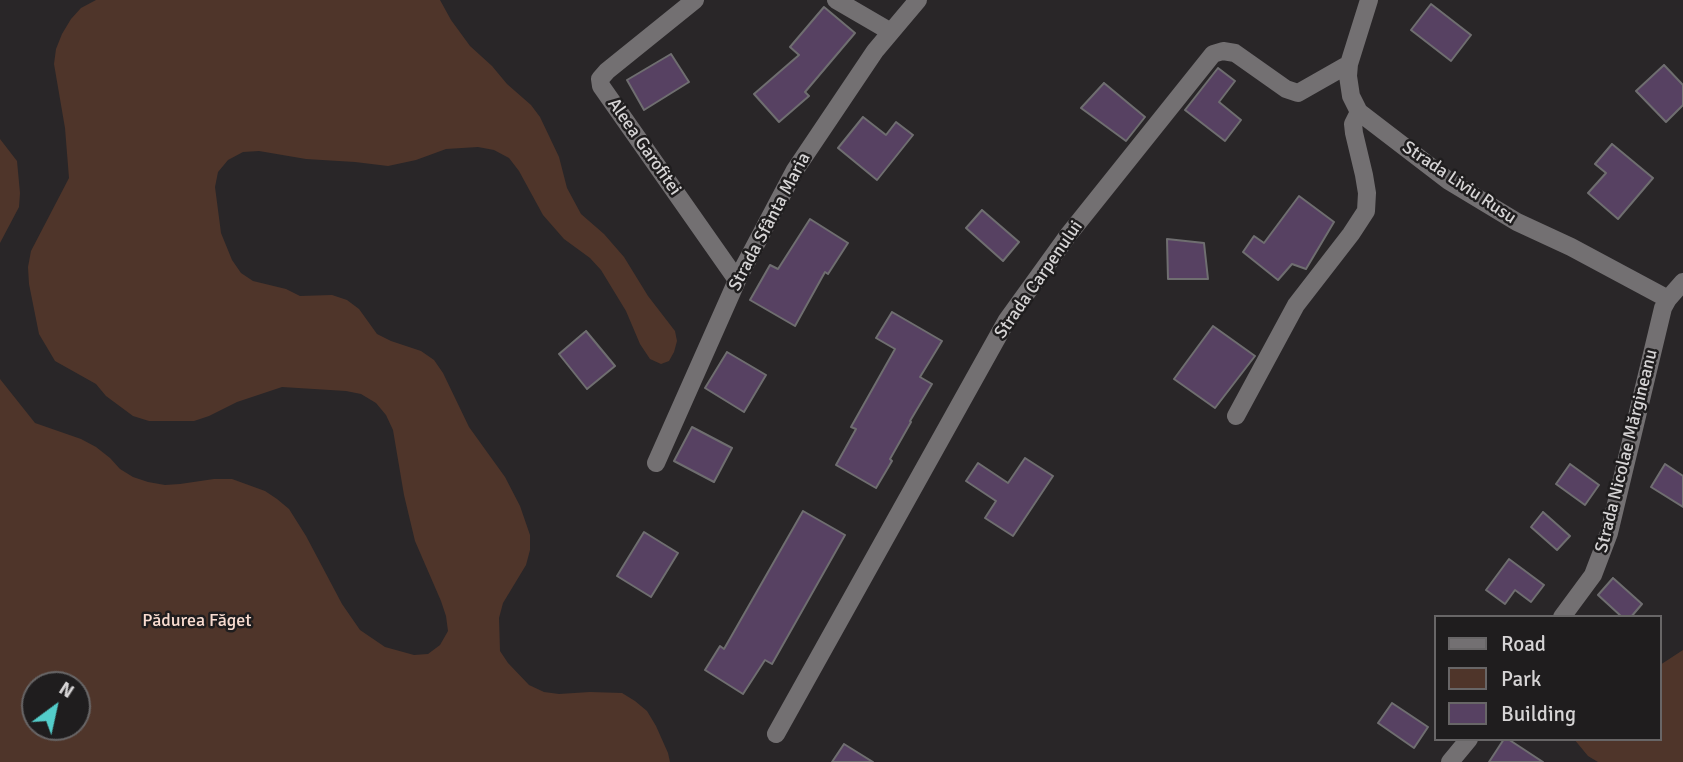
<!DOCTYPE html>
<html>
<head>
<meta charset="utf-8">
<style>
  body { margin:0 }
  #map { position:relative; width:1683px; height:762px; overflow:hidden; background:#292628; font-family:Signika,sans-serif }
  canvas { display:block }
  .legend { position:absolute; left:1434px; top:615px; width:228px; height:126px; box-sizing:border-box; background:#1f1d1e; border:2px solid #686667; margin:0; padding:9px 12px; list-style:none; font-size:21px; color:#d6d4d5 }
  .legend li { display:flex; align-items:center; gap:14px; height:35px }
  .legend b { width:35px; border:2px solid #686667 }
  .north { position:absolute; left:21px; top:671px; width:70px; height:70px; box-sizing:border-box; background:#1f1d1e; border:2px solid #686667; border-radius:50%; rotate:33deg; font-size:19px; font-weight:700; line-height:28px; text-align:center; color:#d6d4d5 }
  .north::after { content:''; display:block; margin:auto; width:24px; height:32px; background:#53cdca; clip-path:polygon(50% 0,100% 100%,50% 72%,0 100%) }
</style>
</head>
<body>
<div id="map">
<canvas width="1683" height="762"></canvas>
<ul class="legend">
<li><b style="height:9px;background:#737072"></b>Road</li>
<li><b style="height:19px;background:#4f352a"></b>Park</li>
<li><b style="height:19px;background:#574162"></b>Building</li>
</ul>
<div class="north">N</div>
</div>
<script>
const c = document.querySelector('canvas').getContext('2d');
c.lineJoin = 'round';
function fillPath(path, color) {
  c.fillStyle = color;
  c.fill(path, 'evenodd');
}
function shape(rows) {
  const path = new Path2D();
  for (const r of rows) {
    path.moveTo(r[0], r[1]);
    for (let i = 2; i < r.length; i += 2) path.lineTo(r[i], r[i + 1]);
  }
  return path;
}
function trace(path, color, width, dash) {
  c.strokeStyle = color;
  c.lineWidth = width;
  c.lineCap = dash ? 'butt' : 'round';
  c.setLineDash(dash || []);
  c.stroke(path);
}
function label(font, color, halo, rows, align = 'center') {
  c.font = font + ' Signika,sans-serif';
  c.lineWidth = 5;
  c.setLineDash([]);
  c.textBaseline = 'middle';
  c.strokeStyle = halo;
  c.fillStyle = color;
  for (const [text, x, y, turn = 0] of rows) {
    c.save();
    c.translate(x, y);
    c.rotate((+turn || 0) * Math.PI / 180);
    c.textAlign = isNaN(turn) ? turn : align;
    if (halo) c.strokeText(text, 0, 0);
    c.fillText(text, 0, 0);
    c.restore();
  }
}
fillPath(shape([
  [96,0,440,0,451,20,470,46,492,66,507,84,531,105,540,117,559,157,567,188,581,214,604,234,624,257,648,296,675,331,677,341,674,352,669,361,661,364,650,359,640,344,626,311,601,270,590,258,564,239,543,215,519,171,509,158,494,150,478,147,446,149,416,160,388,166,355,162,306,159,259,151,243,152,228,160,218,172,215,187,221,233,232,260,241,273,253,281,286,289,300,296,332,295,347,300,359,309,377,334,391,341,421,351,434,360,443,373,469,427,505,477,520,506,530,535,530,550,526,565,503,603,499,618,500,651,508,663,529,685,544,692,559,694,590,692,622,693,635,701,647,711,656,726,668,753,670,762,0,762,0,379,35,423,81,439,96,447,110,458,120,469,133,477,148,482,165,485,180,484,214,479,232,479,265,491,277,499,289,509,306,536,342,604,360,630,385,647,414,655,428,654,440,645,448,631,446,616,441,601,415,541,404,495,393,430,386,415,376,403,361,394,346,391,282,387,237,402,209,416,194,421,149,421,133,416,106,396,96,384,55,361,39,334,29,284,28,267,31,251,69,178,65,128,54,64,56,49,62,34,71,19,81,8],
  [77,685,77,727,35,727,35,685],
  [0,139,17,161,20,193,19,207,0,243],
  [1683,650,1683,762,1598,762,1588,756,1574,739,1660,739,1660,665]
]), '#4f352a');
const building = shape([
  [1431,4,1471,35,1451,61,1411,30,1431,4],
  [824,7,855,33,805,92,809,96,779,122,754,94,799,55,790,47,824,7],
  [671,54,689,82,644,110,627,80,671,54],
  [1664,65,1683,85,1683,105,1666,122,1636,91,1664,65],
  [1218,68,1235,81,1219,102,1241,120,1225,141,1185,110,1218,68],
  [1104,83,1145,117,1126,141,1081,108,1104,83],
  [863,117,886,135,896,122,913,135,877,180,838,148,863,117],
  [1612,144,1653,178,1618,219,1588,193,1606,173,1595,164,1612,144],
  [1299,196,1334,222,1306,269,1292,264,1278,280,1243,252,1254,236,1264,243,1299,196],
  [982,210,1019,242,1003,261,966,228,982,210],
  [810,219,848,243,828,274,825,272,795,326,750,300,770,265,778,269,810,219],
  [1167,239,1204,243,1208,279,1168,279,1167,239],
  [892,312,942,341,920,377,932,384,910,421,911,422,890,459,892,461,876,488,836,465,856,429,851,427,895,349,876,338,892,312],
  [1213,326,1255,356,1215,408,1174,379,1213,326],
  [586,331,615,366,587,389,559,354,586,331],
  [727,352,766,375,744,412,705,388,727,352],
  [692,427,732,448,714,482,674,461,692,427],
  [1025,458,1053,476,1013,536,985,518,996,501,966,481,978,463,1008,483,1025,458],
  [1570,464,1599,485,1585,505,1556,484,1570,464],
  [1665,464,1683,476,1683,507,1651,487,1665,464],
  [803,511,845,535,772,664,765,660,743,694,705,670,720,646,724,649,803,511],
  [1543,512,1570,536,1557,550,1531,527,1543,512],
  [644,532,678,553,651,597,617,576,644,532],
  [1509,559,1544,585,1531,602,1515,590,1505,604,1486,590,1509,559],
  [1613,578,1642,604,1631,617,1622,617,1598,595,1613,578],
  [1392,703,1428,727,1414,748,1378,723,1392,703],
  [1504,739,1508,739,1543,762,1489,762,1504,739],
  [844,744,873,762,832,762,844,744]
]);
fillPath(building, '#574162');
trace(building, '#6f6e70', 2);
trace(shape([
  [695,0,607,71,600,79,601,86,737,280],
  [836,0,891,32],
  [1369,0,1349,64,1348,76,1351,96,1359,112,1449,181,1517,222,1571,247,1668,299],
  [1236,416,1296,305,1351,234,1366,211,1367,193,1364,175,1354,133,1353,124,1359,112],
  [656,463,739,276,795,170,875,51,918,0],
  [1562,617,1593,575,1609,533,1663,308,1668,299,1683,282],
  [776,734,1007,320,1069,234,1213,54,1223,51,1235,53,1286,89,1298,93,1349,64],
  [1450,762,1469,739]
]), '#737072', 18);
label('18px', '#d6d4d5', '#1f1d1e', [
  ["Aleea Garofitei",644,147,55],
  ["Strada Liviu Rusu",1459,183,34],
  ["Strada Sfânta Maria",770,222,-62],
  ["Strada Carpenului",1039,280,-55],
  ["Strada Nicolae Mărgineanu",1627,451,-76]
]);
label('18px', '#f9dcd0', '#1f1d1e', [
  ["Pădurea Făget",197,621]
]);
</script>
</body>
</html>
